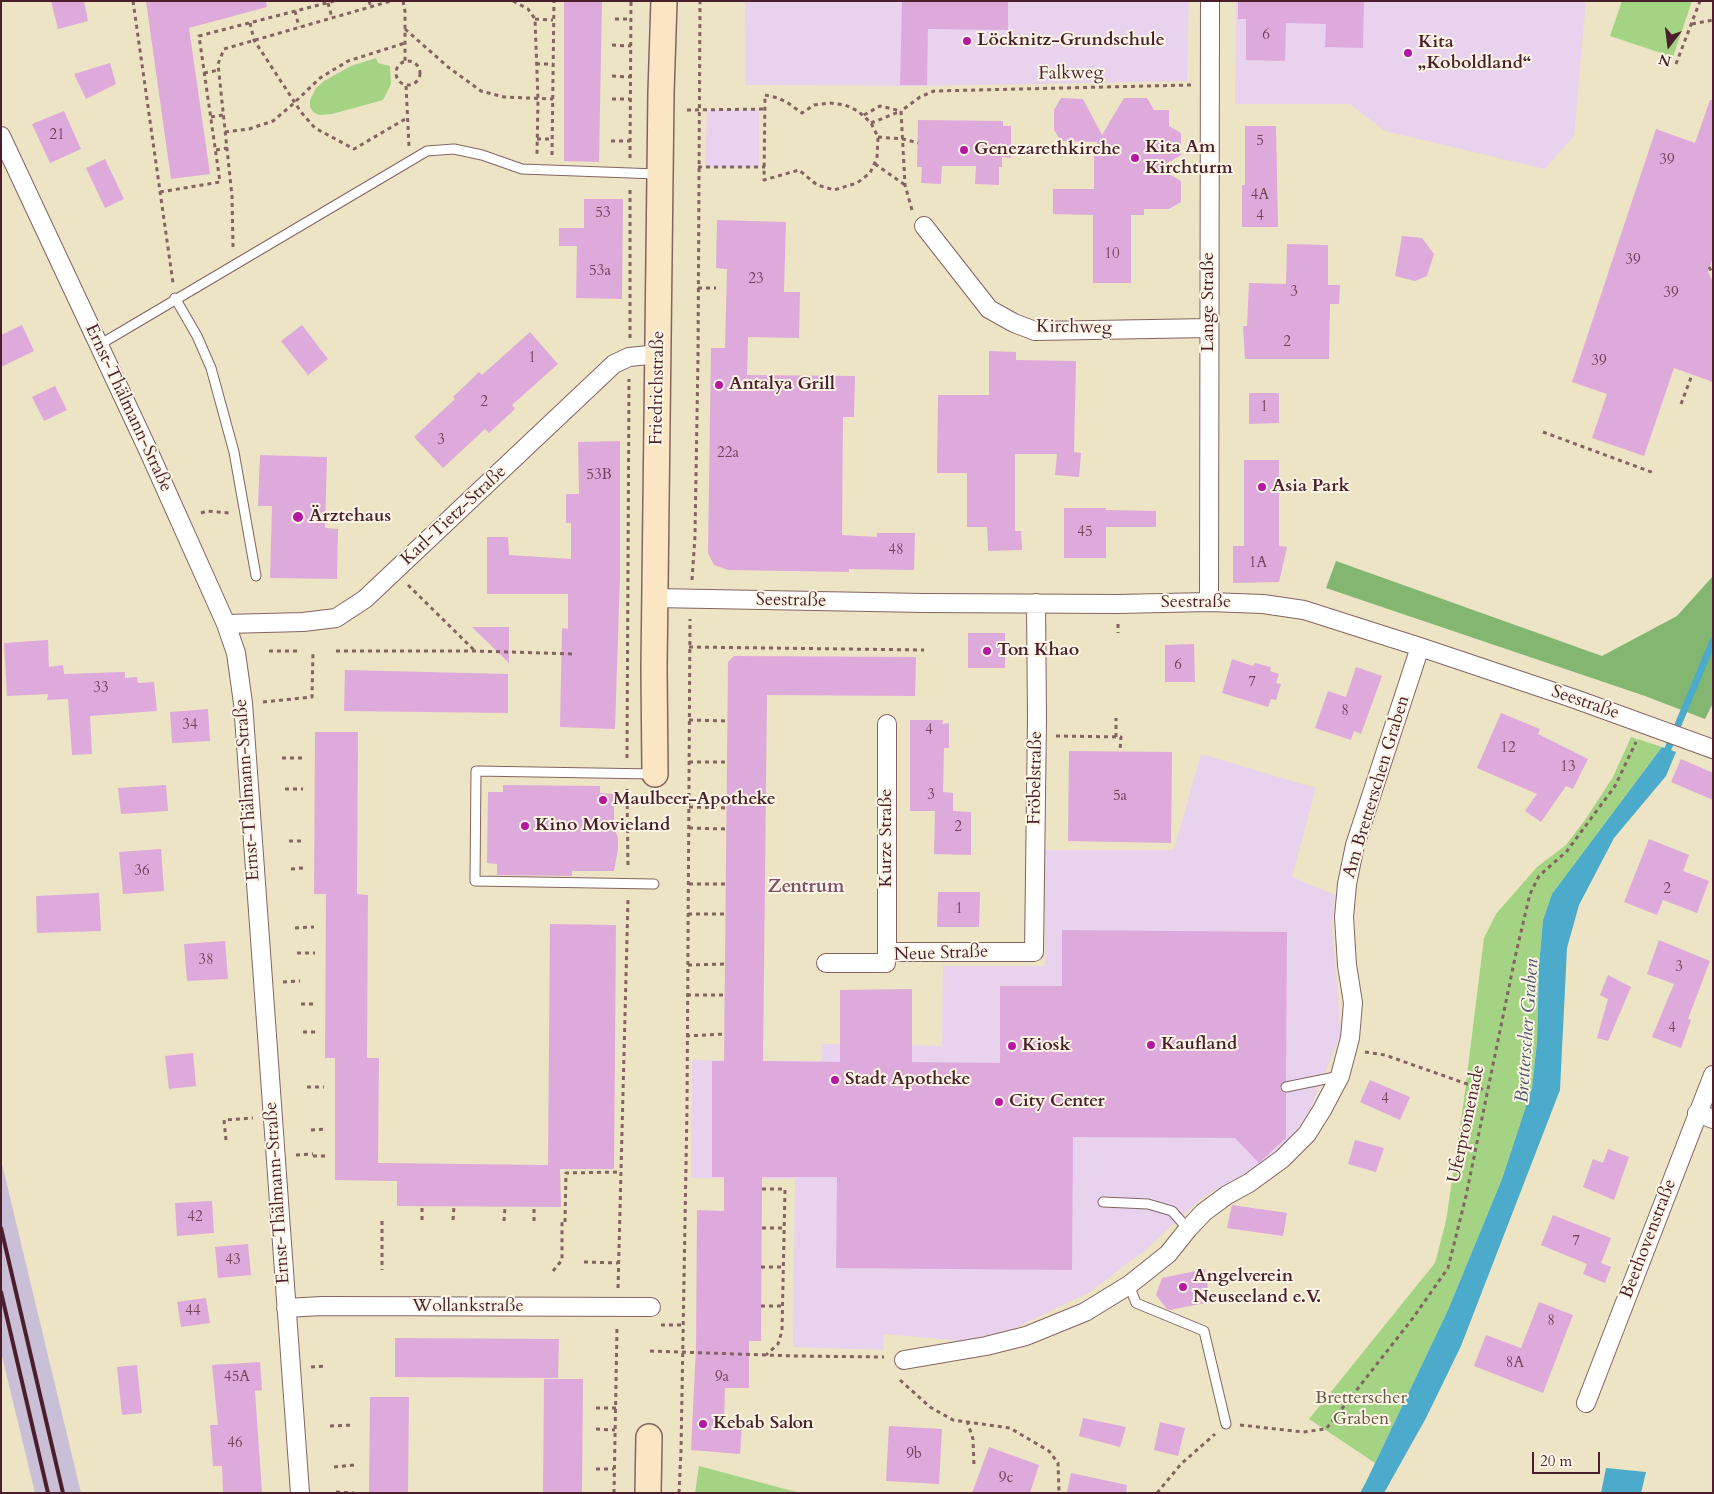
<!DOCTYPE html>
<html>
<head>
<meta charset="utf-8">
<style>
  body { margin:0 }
  #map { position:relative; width:1714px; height:1494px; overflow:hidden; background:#ece4c4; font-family:Cardo,serif }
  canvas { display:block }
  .frame { position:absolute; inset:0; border:2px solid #4a1f2b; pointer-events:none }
  .north { position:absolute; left:1644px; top:20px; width:50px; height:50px; -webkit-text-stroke:4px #fcf5e5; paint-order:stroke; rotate:195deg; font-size:14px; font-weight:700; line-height:20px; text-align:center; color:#4a1f2b }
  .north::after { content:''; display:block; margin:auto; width:18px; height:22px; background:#4a1f2b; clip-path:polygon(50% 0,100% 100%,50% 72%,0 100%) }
  .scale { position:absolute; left:1532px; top:1452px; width:68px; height:22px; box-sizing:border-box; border:2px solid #4a1f2b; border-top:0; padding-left:6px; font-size:15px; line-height:18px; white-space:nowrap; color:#4a1f2b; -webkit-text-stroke:4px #fcf5e5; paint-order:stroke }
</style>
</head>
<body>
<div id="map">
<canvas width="1714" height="1494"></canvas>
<div class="frame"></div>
<div class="north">N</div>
<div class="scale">20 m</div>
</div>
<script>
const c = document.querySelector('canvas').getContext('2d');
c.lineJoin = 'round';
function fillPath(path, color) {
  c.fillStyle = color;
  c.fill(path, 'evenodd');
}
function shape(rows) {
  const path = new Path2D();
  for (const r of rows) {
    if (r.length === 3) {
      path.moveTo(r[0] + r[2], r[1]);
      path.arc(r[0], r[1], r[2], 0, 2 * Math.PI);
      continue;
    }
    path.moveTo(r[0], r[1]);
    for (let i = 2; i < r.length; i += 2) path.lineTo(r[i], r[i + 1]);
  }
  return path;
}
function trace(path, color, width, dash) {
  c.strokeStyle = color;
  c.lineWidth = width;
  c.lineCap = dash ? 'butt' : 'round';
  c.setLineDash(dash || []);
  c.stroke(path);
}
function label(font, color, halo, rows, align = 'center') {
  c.font = font + ' Cardo,serif';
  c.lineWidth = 4;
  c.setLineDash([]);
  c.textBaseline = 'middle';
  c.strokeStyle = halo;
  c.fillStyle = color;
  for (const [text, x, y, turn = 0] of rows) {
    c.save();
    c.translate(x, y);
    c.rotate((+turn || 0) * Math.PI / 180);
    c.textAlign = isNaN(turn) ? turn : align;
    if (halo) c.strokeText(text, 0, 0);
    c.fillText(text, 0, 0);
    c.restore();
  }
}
fillPath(shape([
  [745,1,1189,1,1187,81,925,86,746,85],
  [1236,1,1586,1,1574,136,1545,169,1385,131,1350,104,1235,104],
  [707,110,759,110,759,167,705,167],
  [1201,754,1316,788,1292,877,1335,895,1332,926,1341,1033,1309,1112,1287,1145,1264,1162,1202,1198,1145,1250,1090,1292,1013,1329,963,1341,884,1334,883,1350,793,1347,795,1179,691,1178,692,1060,821,1061,822,1044,942,1046,943,966,1045,966,1045,850,1174,850]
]), '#e8d2ee');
fillPath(shape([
  [1,1160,81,1493,35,1493,1,1352]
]), '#c9bfd7');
fillPath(shape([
  [1622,1,1692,1,1673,57,1610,36],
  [376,58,378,63,390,66,391,84,383,100,332,114,319,115,313,112,310,107,310,100,316,88,324,81,351,66],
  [1631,737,1662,747,1552,894,1543,920,1539,965,1537,1042,1532,1088,1502,1179,1448,1310,1375,1463,1309,1419,1435,1263,1446,1221,1464,1099,1484,938,1496,914,1537,867,1566,845,1585,820,1613,777],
  [699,1466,800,1493,695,1493]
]), '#a4d483');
fillPath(shape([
  [1336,561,1602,656,1677,616,1713,576,1713,703,1705,719,1645,696,1326,588]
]), '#83b671');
fillPath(shape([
  [1662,747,1676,752,1666,776,1614,838,1579,905,1567,948,1560,1090,1461,1346,1426,1418,1384,1493,1360,1493,1366,1482,1448,1310,1502,1179,1532,1088,1537,1042,1539,965,1543,920,1552,894],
  [1606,1468,1646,1472,1641,1493,1601,1493]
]), '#4caacb');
trace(shape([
  [1665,756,1713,641]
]), '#4caacb', 7);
fillPath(shape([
  [51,1,84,1,88,21,58,29],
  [146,1,266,1,267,7,189,28,210,174,171,179],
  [564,1,602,1,599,162,564,161],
  [902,1,1008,1,1008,30,928,29,927,85,900,85],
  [1238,1,1364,1,1363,48,1325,47,1326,24,1286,23,1285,61,1246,60,1246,19,1238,19],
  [110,63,116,84,86,99,74,74],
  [1061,98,1083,99,1102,135,1124,98,1147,98,1154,110,1169,110,1169,126,1181,133,1181,155,1159,168,1181,181,1181,202,1169,209,1144,209,1144,215,1131,215,1131,283,1093,283,1093,215,1053,214,1053,189,1094,189,1094,147,1098,142,1061,141,1054,130,1054,110],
  [1710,100,1713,100,1713,257,1708,272,1713,282,1713,382,1674,368,1644,456,1592,438,1607,394,1572,382,1656,129,1695,143],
  [64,111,81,149,50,163,32,124],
  [918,120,1003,121,1003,126,1011,126,1011,158,1002,157,1002,167,999,167,999,185,975,184,976,166,942,166,941,184,921,183,922,167,917,167],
  [1245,126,1276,126,1278,227,1242,227,1242,185,1245,185],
  [105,159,124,199,105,208,86,168],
  [584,199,623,199,622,299,576,298,577,246,559,246,559,228,584,228],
  [717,220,786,222,784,292,800,292,799,338,748,337,747,375,855,376,854,417,843,417,842,535,877,537,877,533,915,533,914,570,849,569,849,572,728,570,714,565,708,553,711,348,725,348,727,269,716,268],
  [1402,236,1422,238,1434,254,1427,276,1415,281,1395,276],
  [1287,244,1328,245,1328,285,1340,285,1339,304,1330,304,1329,359,1245,359,1243,326,1247,326,1249,283,1286,284],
  [22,325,34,351,1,367,1,335],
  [302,325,328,359,308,375,281,341],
  [530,332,558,364,512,405,515,409,489,433,485,429,443,468,414,437,455,399,453,397,479,372,482,375],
  [989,351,1016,352,1016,360,1076,361,1074,452,1081,453,1079,477,1055,475,1057,454,1015,454,1015,531,1021,531,1022,550,988,551,987,527,967,527,967,473,937,473,938,395,989,395],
  [55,386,67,410,44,421,32,397],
  [1249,393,1279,393,1279,423,1249,424],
  [620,441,620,576,615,729,560,727,562,628,568,629,568,594,487,594,487,537,508,537,509,555,571,559,571,523,566,523,566,494,579,494,578,442],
  [260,455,327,457,325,528,338,529,337,579,270,578,272,506,258,506],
  [1244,460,1279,460,1279,546,1287,547,1279,582,1233,583,1233,546,1244,546],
  [1064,508,1106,508,1106,510,1156,511,1156,527,1106,527,1106,558,1064,558],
  [472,627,509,627,509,663],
  [968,633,1005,633,1005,668,968,668],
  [48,640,49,667,63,665,64,674,125,672,125,678,137,677,138,683,154,682,157,711,90,716,92,754,72,755,68,699,47,700,48,694,7,696,4,643],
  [1194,644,1195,682,1165,682,1165,645],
  [734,656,916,657,915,696,767,695,763,1061,840,1062,840,990,912,989,912,1062,1000,1063,1000,986,1062,986,1062,930,1287,932,1286,1081,1282,1083,1280,1088,1282,1091,1286,1093,1286,1138,1259,1163,1235,1138,1073,1137,1072,1270,836,1268,837,1177,762,1177,761,1341,749,1341,749,1388,725,1388,724,1425,742,1425,740,1454,691,1450,696,1347,697,1210,724,1211,724,1177,712,1177,712,1061,724,1061,728,662],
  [1232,659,1253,666,1255,663,1271,667,1270,671,1279,674,1276,683,1281,684,1276,700,1271,699,1268,707,1222,693],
  [1356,667,1382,676,1361,734,1354,731,1351,740,1315,728,1328,691,1346,697],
  [345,670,508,674,508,713,344,711],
  [208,709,210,741,172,743,170,712],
  [1501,713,1540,729,1538,734,1588,759,1573,789,1566,786,1541,822,1525,811,1537,794,1477,768],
  [910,720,943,720,942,724,949,723,949,748,944,748,943,792,953,793,953,811,971,812,971,855,934,854,935,811,910,811],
  [315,732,358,732,357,894,368,895,367,1058,379,1058,378,1163,548,1165,550,924,616,925,614,1169,560,1169,561,1207,397,1206,397,1181,335,1180,335,1058,325,1058,326,894,314,894],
  [1069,751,1172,752,1171,843,1068,841],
  [1681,759,1713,773,1713,800,1671,782],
  [166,785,168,811,121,814,118,788],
  [503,785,600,786,600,793,614,794,614,827,618,838,618,849,614,871,572,871,572,876,497,875,497,864,487,863,488,792,503,792],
  [1649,839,1689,855,1683,871,1709,881,1697,913,1663,900,1657,915,1624,902],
  [161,849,164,891,123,894,119,852],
  [938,892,980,892,979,927,937,927],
  [99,893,101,931,37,933,36,896],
  [1659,940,1710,961,1688,1019,1691,1020,1681,1048,1652,1037,1674,984,1647,974],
  [225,941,228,979,187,981,184,944],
  [1608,975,1631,987,1608,1041,1597,1038,1608,999,1600,995],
  [193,1053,196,1086,169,1089,165,1056],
  [1370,1080,1410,1097,1400,1120,1360,1102],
  [1355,1140,1384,1148,1376,1172,1348,1164],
  [1608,1149,1629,1157,1614,1200,1583,1187,1593,1159,1603,1163],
  [212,1201,214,1233,177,1236,175,1203],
  [1232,1205,1287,1213,1283,1236,1227,1228],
  [1553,1215,1611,1238,1601,1263,1611,1267,1605,1283,1583,1274,1587,1264,1541,1245],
  [248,1244,251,1275,218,1278,215,1247],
  [1205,1269,1210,1302,1170,1310,1167,1309,1156,1295,1162,1278],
  [206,1298,210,1323,181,1327,177,1302],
  [1539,1302,1573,1315,1543,1393,1474,1366,1486,1335,1521,1348],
  [395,1338,559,1339,558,1378,395,1377],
  [260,1362,262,1390,255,1391,262,1493,223,1493,222,1466,213,1466,210,1425,218,1425,212,1365],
  [137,1365,142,1413,122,1415,117,1367],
  [544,1379,583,1379,582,1493,543,1493],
  [370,1397,409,1397,408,1493,369,1493],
  [1083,1418,1126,1427,1120,1447,1079,1436],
  [1160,1422,1185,1428,1178,1456,1154,1450],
  [889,1426,942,1429,939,1484,886,1481],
  [989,1447,1039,1465,1030,1493,972,1493],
  [1071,1473,1127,1485,1126,1493,1067,1493]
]), '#deaadb');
const service = shape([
  [175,298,197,336,211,368,234,452,256,576],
  [99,345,427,151,454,149,482,155,522,169,657,174],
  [654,884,475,881,476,771,654,774],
  [1286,1087,1340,1076],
  [1103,1202,1148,1204,1172,1211,1188,1229],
  [1129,1285,1136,1303,1204,1331,1226,1424]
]);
const minor = shape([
  [1,136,149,452,226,624,236,653,243,703,300,1493],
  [924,226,989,309,1014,323,1035,331,1209,328],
  [655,598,924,603,1117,604,1209,602,1263,604,1304,610,1420,647,1575,699,1713,749],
  [1209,602,1210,1],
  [226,624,303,622,336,618,365,599,614,364,629,357,659,354],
  [887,952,887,724],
  [826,963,886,963,887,952,1034,952,1037,718,1036,603],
  [1697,1113,1713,1119],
  [286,1308,322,1306,651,1307],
  [904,1360,986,1346,1026,1336,1085,1312,1129,1285,1168,1254,1188,1229,1204,1212,1227,1195,1249,1183,1282,1159,1307,1134,1322,1110,1340,1076,1350,1038,1353,1003,1347,965,1344,917,1347,884,1355,845,1420,647],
  [1586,1403,1713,1075]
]);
const secondary = shape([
  [655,774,654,668,661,93,664,1],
  [648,1493,649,1437]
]);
trace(service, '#836461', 11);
trace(minor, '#836461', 20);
trace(secondary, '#836461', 28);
trace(shape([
  [133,1,173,283],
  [369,1,371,7],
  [403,1,405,11,405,61],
  [513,1,528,9,535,19,538,99,537,154],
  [328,3,332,18],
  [295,11,299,27],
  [535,19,553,20],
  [615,19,631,19],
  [250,23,254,40,301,112,315,128,354,149,407,118],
  [1692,24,1713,20],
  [405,29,448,67,481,91,504,97,553,99],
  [612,45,631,46],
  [408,73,12],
  [536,64,553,64],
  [1676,64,1700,1],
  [204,73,219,70],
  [612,76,631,77],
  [406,86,409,146],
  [765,95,778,98,788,103,802,113,814,105,830,103,845,105,858,111,871,123,878,137,877,158,870,173,857,183,834,190,817,185,799,170,764,180,765,95],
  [612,99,630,99],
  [687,110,765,109],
  [864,115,880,106,901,111],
  [211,117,223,115],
  [871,123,901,111],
  [225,132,249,129,273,121,293,104,320,78,348,61,405,43],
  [878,137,903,139,918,143],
  [537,139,552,139],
  [611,141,630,141],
  [216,150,227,148],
  [552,155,554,1],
  [630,158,631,1],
  [875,164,905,185],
  [698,167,765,167],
  [160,192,220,182,199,36,334,1],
  [912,210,905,185,901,111,920,97,934,91,1191,85],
  [233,247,232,196,218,64,224,49,391,1],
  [1709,267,1713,274],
  [698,288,716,288],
  [630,338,630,187],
  [1681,404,1692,375],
  [1543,432,1654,473],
  [201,513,207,511,229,513],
  [692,580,695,536,698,358,700,1],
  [408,585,475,651],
  [1118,624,1118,633],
  [689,647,924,650],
  [269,651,301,651],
  [336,651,475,651,576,654],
  [263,702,312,697,313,651],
  [689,720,728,721],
  [1056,736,1121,737,1120,751],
  [1116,737,1116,718],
  [282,758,303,758],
  [627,758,629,379],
  [689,762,727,762],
  [285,789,303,789],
  [627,789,628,868],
  [689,807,727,808],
  [689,828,727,829],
  [289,841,302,841],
  [291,869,303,868],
  [689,884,727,884],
  [688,914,726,914],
  [295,928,314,927],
  [297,953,315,953],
  [688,965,726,964],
  [283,982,300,981],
  [687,995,725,995],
  [301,1004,316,1004],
  [303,1032,317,1032],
  [686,1036,725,1034],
  [1365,1052,1385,1055,1487,1091],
  [307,1087,324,1087],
  [311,1130,327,1129],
  [226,1140,224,1120,253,1118],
  [296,1155,313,1154],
  [313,1156,328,1156],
  [762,1189,785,1189,782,1331,778,1344,766,1355],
  [422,1220,422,1206],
  [453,1220,454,1206],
  [382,1221,382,1270],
  [504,1221,505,1207],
  [534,1221,534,1207],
  [565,1222,566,1173,620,1172],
  [762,1228,783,1228],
  [584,1262,618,1263],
  [761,1267,783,1267],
  [553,1271,562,1260,562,1222],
  [618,1288,628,899],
  [761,1306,783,1306],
  [661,1325,682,1325],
  [650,1351,795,1356,884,1357],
  [311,1367,325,1366],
  [900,1380,930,1407,953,1420,1010,1428,1049,1451,1058,1463,1059,1492],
  [596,1408,616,1408],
  [967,1421,973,1439,974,1466],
  [1240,1425,1303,1432,1326,1429,1413,1318,1448,1268,1466,1196,1516,953,1530,894,1539,876,1567,851,1615,786,1636,742],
  [330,1426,354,1425],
  [596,1429,615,1430],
  [334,1467,354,1465],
  [596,1469,614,1469],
  [336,1492,354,1493],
  [614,1493,617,1327],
  [679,1493,681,1451,687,1108,690,619],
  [1157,1493,1181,1464,1215,1434]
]), '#836461', 3, [4, 4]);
trace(service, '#fff', 9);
trace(minor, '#fff', 18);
trace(secondary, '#fbe6c4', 25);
trace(shape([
  [1,1228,63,1493],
  [1,1292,48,1493]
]), '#4a1f2b', 4);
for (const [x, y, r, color] of [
  [967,41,5,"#b5179e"],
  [1408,53,5,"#b5179e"],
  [964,150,5,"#b5179e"],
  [1135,158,5,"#b5179e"],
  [719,385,5,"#b5179e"],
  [1262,487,5,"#b5179e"],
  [298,517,6,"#b5179e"],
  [987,651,5,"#b5179e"],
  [603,800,5,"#b5179e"],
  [525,826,5,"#b5179e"],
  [1151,1045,5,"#b5179e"],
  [1012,1046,5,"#b5179e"],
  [835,1080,5,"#b5179e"],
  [999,1102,5,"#b5179e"],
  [1183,1287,5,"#b5179e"],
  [703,1424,5,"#b5179e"]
]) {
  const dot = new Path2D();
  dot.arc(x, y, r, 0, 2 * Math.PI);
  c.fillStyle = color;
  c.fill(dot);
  trace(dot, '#fcf5e5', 2);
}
label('15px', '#6f4257', null, [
  ["6",1266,36],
  ["21",57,136],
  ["5",1260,142],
  ["39",1667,161],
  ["4A",1260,196],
  ["53",603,214],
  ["4",1260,217],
  ["10",1112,255],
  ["39",1633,261],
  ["53a",600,272],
  ["23",756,280],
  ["3",1294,293],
  ["39",1671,294],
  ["2",1287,343],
  ["1",532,359],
  ["39",1599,362],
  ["2",484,403],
  ["1",1264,408],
  ["3",441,441],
  ["22a",728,454],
  ["53B",599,476],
  ["45",1085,533],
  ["48",896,551],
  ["1A",1258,564],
  ["6",1178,666],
  ["7",1252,683],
  ["33",101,689],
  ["8",1345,712],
  ["34",190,726],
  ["4",929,731],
  ["12",1508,749],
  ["13",1568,768],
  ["3",931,796],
  ["5a",1120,797],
  ["2",958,828],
  ["36",142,872],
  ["2",1667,890],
  ["1",959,910],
  ["38",206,961],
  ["3",1679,968],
  ["4",1672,1029],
  ["4",1385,1100],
  ["42",195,1218],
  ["7",1576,1242],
  ["43",233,1261],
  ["44",193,1312],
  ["8",1551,1322],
  ["8A",1515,1364],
  ["45A",237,1378],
  ["9a",722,1378],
  ["46",235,1444],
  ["9b",914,1455],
  ["9c",1006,1479]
]);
label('bold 18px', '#4a1f2b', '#fcf5e5', [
  ["Löcknitz-Grundschule",977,41],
  ["Kita",1418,43],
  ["„Koboldland“",1418,64],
  ["Kita Am",1145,148],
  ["Kirchturm",1145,169],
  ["Genezarethkirche",974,150],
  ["Antalya Grill",729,385],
  ["Asia Park",1272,487],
  ["Ärztehaus",309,517],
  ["Ton Khao",997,651],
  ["Maulbeer-Apotheke",613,800],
  ["Kino Movieland",535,826],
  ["Kaufland",1161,1045],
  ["Kiosk",1022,1046],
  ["Stadt Apotheke",845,1080],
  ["City Center",1009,1102],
  ["Angelverein",1193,1277],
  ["Neuseeland e.V.",1193,1298],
  ["Kebab Salon",713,1424]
], 'left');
label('18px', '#4a1f2b', '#fcf5e5', [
  ["Falkweg",1071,74,-1],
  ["Lange Straße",1209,302,-90],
  ["Kirchweg",1074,328,1],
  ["Friedrichstraße",658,388,-89],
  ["Ernst-Thälmann-Straße",128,408,65],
  ["Karl-Tietz-Straße",454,516,-43],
  ["Seestraße",791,601,1],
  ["Seestraße",1196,603],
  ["Seestraße",1585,703,19],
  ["Fröbelstraße",1036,778,-89],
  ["Am Bretterschen Graben",1377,787,-73],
  ["Ernst-Thälmann-Straße",248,790,-94],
  ["Kurze Straße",887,838,-90],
  ["Neue Straße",941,954,-2],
  ["Uferpromenade",1467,1124,-78],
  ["Ernst-Thälmann-Straße",278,1193,-94],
  ["Beethovenstraße",1649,1239,-69],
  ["Wollankstraße",468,1307]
]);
label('18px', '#655545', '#fcf5e5', [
  ["Bretterscher",1361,1399],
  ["Graben",1361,1420]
]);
label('bold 19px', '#7e5069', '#fcf5e5', [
  ["Zentrum",806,888]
]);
label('italic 19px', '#4b576b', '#fcf5e5', [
  ["Bretterscher Graben",1528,1031,-86]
]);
</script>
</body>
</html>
